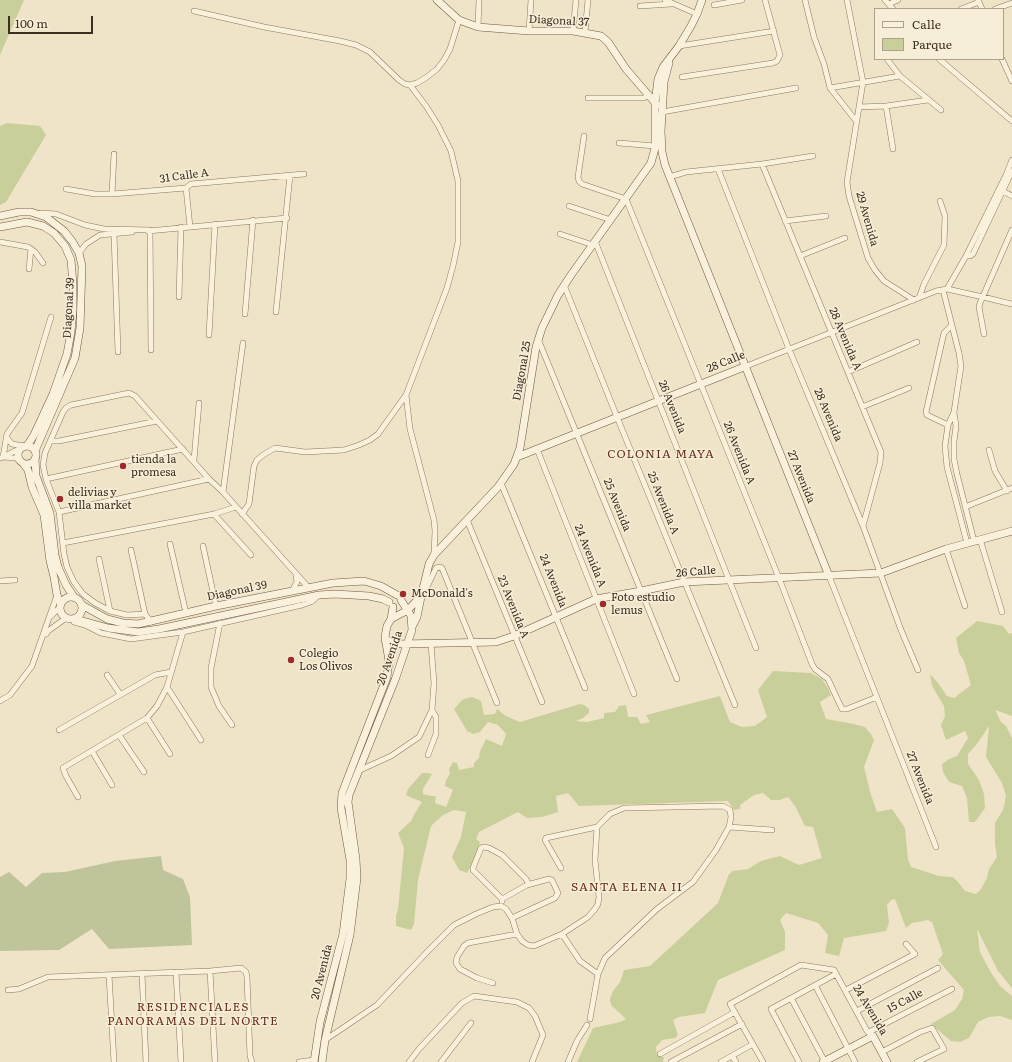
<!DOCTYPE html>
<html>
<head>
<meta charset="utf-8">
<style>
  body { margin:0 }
  #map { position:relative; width:1012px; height:1062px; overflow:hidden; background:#f0e4c8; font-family:Literata,serif }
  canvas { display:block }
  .legend { position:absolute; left:874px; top:8px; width:130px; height:52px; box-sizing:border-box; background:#f7eed8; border:1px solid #ada18e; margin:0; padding:5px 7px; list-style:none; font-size:12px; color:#3d2e20 }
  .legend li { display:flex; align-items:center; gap:8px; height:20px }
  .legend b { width:20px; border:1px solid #ada18e }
  .scale { position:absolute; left:8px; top:16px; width:85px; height:18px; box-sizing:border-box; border:2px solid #3d2e20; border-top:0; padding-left:5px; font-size:12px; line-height:14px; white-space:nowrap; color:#3d2e20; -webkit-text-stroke:3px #f7eed8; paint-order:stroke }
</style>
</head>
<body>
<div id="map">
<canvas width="1012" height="1062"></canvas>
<ul class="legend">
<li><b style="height:5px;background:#faf1dc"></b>Calle</li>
<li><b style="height:11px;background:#c9cf9b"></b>Parque</li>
</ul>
<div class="scale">100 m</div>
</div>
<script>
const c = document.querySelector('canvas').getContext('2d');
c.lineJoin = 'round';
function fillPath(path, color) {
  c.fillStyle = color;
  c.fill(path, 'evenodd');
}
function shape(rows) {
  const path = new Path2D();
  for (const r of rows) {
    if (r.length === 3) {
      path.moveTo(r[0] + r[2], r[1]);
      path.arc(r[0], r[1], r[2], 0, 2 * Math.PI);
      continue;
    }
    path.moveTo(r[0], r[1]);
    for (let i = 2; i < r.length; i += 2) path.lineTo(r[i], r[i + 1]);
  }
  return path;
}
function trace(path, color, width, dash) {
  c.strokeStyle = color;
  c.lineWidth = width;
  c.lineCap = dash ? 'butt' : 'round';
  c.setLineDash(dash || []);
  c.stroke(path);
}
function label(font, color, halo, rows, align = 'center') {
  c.font = font + ' Literata,serif';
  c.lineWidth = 3;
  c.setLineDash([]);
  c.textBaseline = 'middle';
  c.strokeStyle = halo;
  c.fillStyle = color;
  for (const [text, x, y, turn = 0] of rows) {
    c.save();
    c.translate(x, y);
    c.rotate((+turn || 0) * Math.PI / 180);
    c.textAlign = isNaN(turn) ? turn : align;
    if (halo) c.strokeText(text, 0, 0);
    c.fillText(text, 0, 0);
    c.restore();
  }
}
fillPath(shape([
  [0,0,24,0,0,55],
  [7,123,40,126,46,135,6,202,0,205,0,126],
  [977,621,1003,626,1009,634,1012,633,1012,716,995,710,1001,722,1006,726,1012,738,1012,988,998,971,977,929,980,952,990,971,1000,986,1012,996,1012,1020,1000,1016,989,1017,978,1022,969,1038,960,1042,951,1041,931,1024,955,1010,962,999,964,990,938,960,943,954,932,922,928,920,912,923,906,928,895,899,891,900,887,905,889,923,886,931,844,938,839,956,825,953,828,935,818,923,786,913,780,920,785,932,785,950,718,980,705,1013,679,1017,673,1020,678,1035,675,1038,662,1040,656,1047,657,1056,664,1057,663,1062,577,1062,593,1028,620,1022,626,1019,611,1005,610,999,613,991,620,982,624,970,650,966,718,903,729,874,733,871,748,869,761,861,780,856,799,865,822,858,813,827,805,826,795,806,788,797,780,800,771,800,763,793,754,795,740,805,740,809,734,810,728,801,579,806,568,793,556,796,558,812,542,817,527,818,518,812,479,832,476,839,480,842,476,857,467,873,459,870,452,857,461,837,466,812,454,810,443,815,431,826,418,880,414,924,411,930,396,926,396,916,398,909,404,848,398,833,411,821,415,813,422,802,410,797,406,795,408,789,422,773,427,773,432,774,423,789,423,794,431,796,436,796,435,803,446,807,453,790,445,786,446,780,450,774,449,769,453,762,457,763,459,770,474,767,474,763,479,758,480,751,486,739,502,746,506,734,498,725,488,722,480,732,473,734,467,731,454,709,462,700,467,698,472,697,477,699,481,701,484,715,495,714,497,709,506,716,520,722,580,704,584,705,589,709,589,713,583,718,576,721,587,722,604,718,604,713,615,712,619,706,626,705,628,717,637,717,641,724,650,722,646,715,720,696,730,722,742,727,755,726,767,717,758,690,773,671,811,673,822,679,828,688,831,695,820,702,826,719,849,723,865,727,871,734,874,740,864,767,871,795,877,812,892,809,905,828,908,860,911,867,939,876,953,877,958,882,965,891,976,894,981,889,987,878,989,869,997,857,995,844,995,823,1003,810,1006,796,1002,783,986,757,989,726,977,744,968,754,968,764,979,780,984,794,985,808,975,822,969,822,967,798,962,786,949,782,943,772,942,764,949,759,957,756,968,738,965,731,946,740,941,725,945,716,944,706,932,686,930,674,938,683,947,696,954,698,971,685,964,661,959,653,956,638]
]), '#c9cf9b');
fillPath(shape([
  [161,856,163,870,183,879,190,897,192,945,109,949,92,929,59,950,0,951,0,877,9,872,26,887,42,873,65,872,115,861]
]), '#bfc49a');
const street = shape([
  [665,0,697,14],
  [805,0,814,37,824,64,830,88,857,122],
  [847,0,863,82,847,182,849,196,868,258,875,270,884,281,914,300],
  [885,0,893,9],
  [978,0,982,9],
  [889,4,898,0],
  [714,5,742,0],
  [640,6,671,4],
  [961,9,979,2],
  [995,9,1012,3],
  [194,11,264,27,340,41,356,45,370,52,399,80,405,84,410,85,426,106,438,125,451,151,458,181,458,242,453,266,447,288,406,395,378,434,370,440,359,445,344,450,305,452,275,448,263,455,257,460,254,466,249,504,242,514],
  [478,27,479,0],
  [529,31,531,0],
  [573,31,576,0],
  [585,32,588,0],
  [679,46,774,31],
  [887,59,900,76,941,110],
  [939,59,1012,121],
  [1002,59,1012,81],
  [682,77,773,63,777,61,780,55,765,0],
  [410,85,417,83,427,77,437,69,444,60,450,49,459,20],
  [830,88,900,76],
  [588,98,643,98,649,96],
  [886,106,893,149],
  [859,107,886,106,928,100],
  [662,112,796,88],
  [584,136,578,177,579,181,582,184,626,199,779,578,812,664,815,669,828,679,842,709,847,709,877,697],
  [619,143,655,146],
  [762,164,881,452,880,463,863,526],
  [718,169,789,349,863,526,901,630,918,670],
  [669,177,686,172,762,164,813,156],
  [186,188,190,227],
  [66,189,95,194,112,194,186,188,191,184,304,174],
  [1003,191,1012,196],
  [112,194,114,154],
  [569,206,611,220],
  [41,213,56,214,85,225,104,229,150,230,151,350],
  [785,221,826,216],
  [148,231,287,218],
  [114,234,118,352],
  [560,234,593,245],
  [595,241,756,648],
  [0,242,28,247,35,252,43,263],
  [79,253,86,244,100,235,132,232],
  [800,256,845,238],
  [966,256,970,256,973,254,1012,171],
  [29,269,31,249],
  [564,285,617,417,735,705],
  [947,289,966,256,1006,175,1012,160],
  [943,290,959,353,961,366,954,412,948,425,945,446,947,467,967,543],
  [179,297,181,227],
  [919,298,924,284,944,245,945,216,940,201],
  [276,312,290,175],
  [245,314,253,220],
  [984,334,979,307,980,303,1012,230],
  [209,335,215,224],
  [538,339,677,679],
  [744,367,936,291,947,289,983,297,1012,304],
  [848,372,917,342],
  [406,395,410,429,434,520,435,531,434,555],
  [862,407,909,388],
  [954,413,956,426,954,441,954,459,957,474,974,541],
  [948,425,927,415,926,412,943,337,944,333,951,326],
  [6,437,12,444,24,446],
  [50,441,59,441,157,421],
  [537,449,634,694],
  [989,450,995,471,1007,491],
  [3,457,7,434,22,413,51,317],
  [4,457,16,458,20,461],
  [1,458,21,448],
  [194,460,199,403],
  [46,479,183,449],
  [501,483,585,688],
  [223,492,243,343],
  [965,507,1012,488],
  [59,512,209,479],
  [214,514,251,555],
  [467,520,542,702],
  [980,539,1002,612],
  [63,543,214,514,236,507],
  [170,544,186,613],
  [203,546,216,606],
  [946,549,965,606],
  [131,550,145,614,151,622],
  [99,559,110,611],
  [829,576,936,847],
  [0,581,15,580],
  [292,591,297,582,296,575],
  [425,591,436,568,440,567,442,568,497,703],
  [145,614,127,615,110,611,95,603,83,594,74,582,67,567,64,554,59,512,46,479,43,465,45,453,63,412,66,408,71,405,129,393,135,396,209,479,223,492,308,587],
  [51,616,59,608],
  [73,619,74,622,85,625,101,633,131,639,183,632,302,605,311,602,318,596],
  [220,623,211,668,211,687,219,706,232,725],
  [46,634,48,631,66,618],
  [107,675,120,694],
  [167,687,201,740],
  [0,701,10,695,32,666,57,595],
  [147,718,170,754],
  [59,730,155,675,171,672],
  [119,735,144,772],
  [92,751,112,785],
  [428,755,436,734,436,717,432,710],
  [358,771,391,756,419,737,432,710,434,683,431,644],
  [78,797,66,776,63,768,147,718,157,706,167,687,183,632],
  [729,827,772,830],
  [561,868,545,840,546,838,597,827,610,814,624,808,723,806,730,810,731,817,729,827,716,850,693,882,657,909,605,958,598,974,590,1019],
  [502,899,473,870,473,868,481,848,483,847,489,848,502,855,526,879,528,883,527,885],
  [502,901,502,899,527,885,549,879,552,880,558,893,555,898,512,918],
  [562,934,580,961,598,974],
  [210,971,215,1062],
  [176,972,181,1062],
  [142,974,146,1062],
  [109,975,114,1062],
  [493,983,477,978,460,969,456,963,457,957,464,946,468,943,517,934],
  [815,985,855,1062],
  [8,990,19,989,48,977,210,971,241,968,246,972,247,977,250,1056,252,1062],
  [846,990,915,954,906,944],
  [791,998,825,1062],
  [857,1011,938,968],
  [869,1032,952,989],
  [325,1040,377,1005,428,951,454,925,476,914,493,907,501,906,506,909,512,918,517,934,522,941,528,945,534,946,562,934,588,917,595,909,598,904,599,897,595,860,597,827],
  [882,1052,920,1032,932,1028,944,1049,917,1062],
  [660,1054,735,1012],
  [732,1056,736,1062],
  [299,1062,314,1060],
  [409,1062,419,1049,462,1003,474,996,517,1002,529,1008,535,1016,543,1035,532,1062],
  [441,1062,471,1023],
  [568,1062,577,1041,587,1025],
  [671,1062,742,1024],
  [721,1062,753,1044],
  [763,1062,730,1004,801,965,834,970,867,1031,873,1036],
  [799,1062,771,1009,836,974]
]);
const secondary = shape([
  [437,0,459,20,478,27,529,31,573,31,601,36,608,42,626,69,657,105],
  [669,63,664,82,661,131,662,152,665,165,829,576],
  [0,216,19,212,31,212,46,217,64,231,72,241,79,253,82,266,80,328,75,358,35,451],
  [0,227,27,222,43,226,54,233,65,246,71,260,73,284,73,310,71,332,67,354,53,394,34,435,27,446],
  [27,455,9],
  [517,457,744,367],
  [35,459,36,476,50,513,55,555,58,567,66,585,74,597],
  [23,463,28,470,32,487,44,515,50,561,54,577,57,595,60,603],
  [71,608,11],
  [82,605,107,619,123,623,138,624,216,606,333,583,364,581,381,586,397,595],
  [76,619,108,628,138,632,159,629,319,595,335,594,369,596,383,599,389,602],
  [391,619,393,607],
  [412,627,417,617,421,597,429,564,434,555,498,487,514,464,520,448,536,347,542,328,558,295,571,275,651,163,655,148,655,103,658,79,663,67,679,46,691,26,697,14,702,0],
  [385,640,402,644,496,642,514,636,596,599,641,591,684,582,881,573,946,549,1012,531],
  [314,1062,320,1022,343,934,350,879,350,860,341,808,342,793,387,677,389,661,385,637,387,626,391,619,408,610,420,597],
  [322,1062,325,1040,350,935,357,878,356,859,348,802,349,795,395,680,412,630,411,616,401,600],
  [823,1062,873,1036,887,1062]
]);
trace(street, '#8d765c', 6);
trace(secondary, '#6f573f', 8);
trace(street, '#faf1dc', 5);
trace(secondary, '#faf1dc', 7);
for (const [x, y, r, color] of [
  [123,466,4,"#9e2a2b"],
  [60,499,4,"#9e2a2b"],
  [403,594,4,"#9e2a2b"],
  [603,604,4,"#9e2a2b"],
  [291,660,4,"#9e2a2b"]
]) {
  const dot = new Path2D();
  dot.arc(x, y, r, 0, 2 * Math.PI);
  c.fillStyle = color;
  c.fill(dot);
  trace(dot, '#f7eed8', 1.5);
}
label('11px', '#3d2e20', '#f7eed8', [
  ["Diagonal 37",559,21,3],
  ["31 Calle A",184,176,-8],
  ["29 Avenida",867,219,74],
  ["Diagonal 39",69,308,-87],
  ["28 Avenida A",845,339,67],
  ["28 Calle",726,362,-22],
  ["Diagonal 25",522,371,-80],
  ["26 Avenida",672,407,68],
  ["28 Avenida",828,415,67],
  ["26 Avenida A",739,453,68],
  ["27 Avenida",801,477,68],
  ["25 Avenida A",663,503,68],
  ["25 Avenida",617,505,68],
  ["24 Avenida A",590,556,68],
  ["26 Calle",696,572,-5],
  ["24 Avenida",553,581,68],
  ["Diagonal 39",237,591,-12],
  ["23 Avenida A",513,607,68],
  ["20 Avenida",390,658,-71],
  ["27 Avenida",920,778,68],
  ["20 Avenida",322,972,-76],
  ["15 Calle",905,1001,-28],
  ["24 Avenida",870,1010,59]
]);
label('11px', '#3d2e20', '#f7eed8', [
  ["tienda la",131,460],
  ["promesa",131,473],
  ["delivias y",68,493],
  ["villa market",68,506],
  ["McDonald's",411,594],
  ["Foto estudio",611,598],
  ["lemus",611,611],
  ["Colegio",299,654],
  ["Los Olivos",299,667]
], 'left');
c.letterSpacing = '1px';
label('12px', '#6b2e1e', '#f7eed8', [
  ["COLONIA MAYA",661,454],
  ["SANTA ELENA II",627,887],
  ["RESIDENCIALES",193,1007],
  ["PANORAMAS DEL NORTE",193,1021]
]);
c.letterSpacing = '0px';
</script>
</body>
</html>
